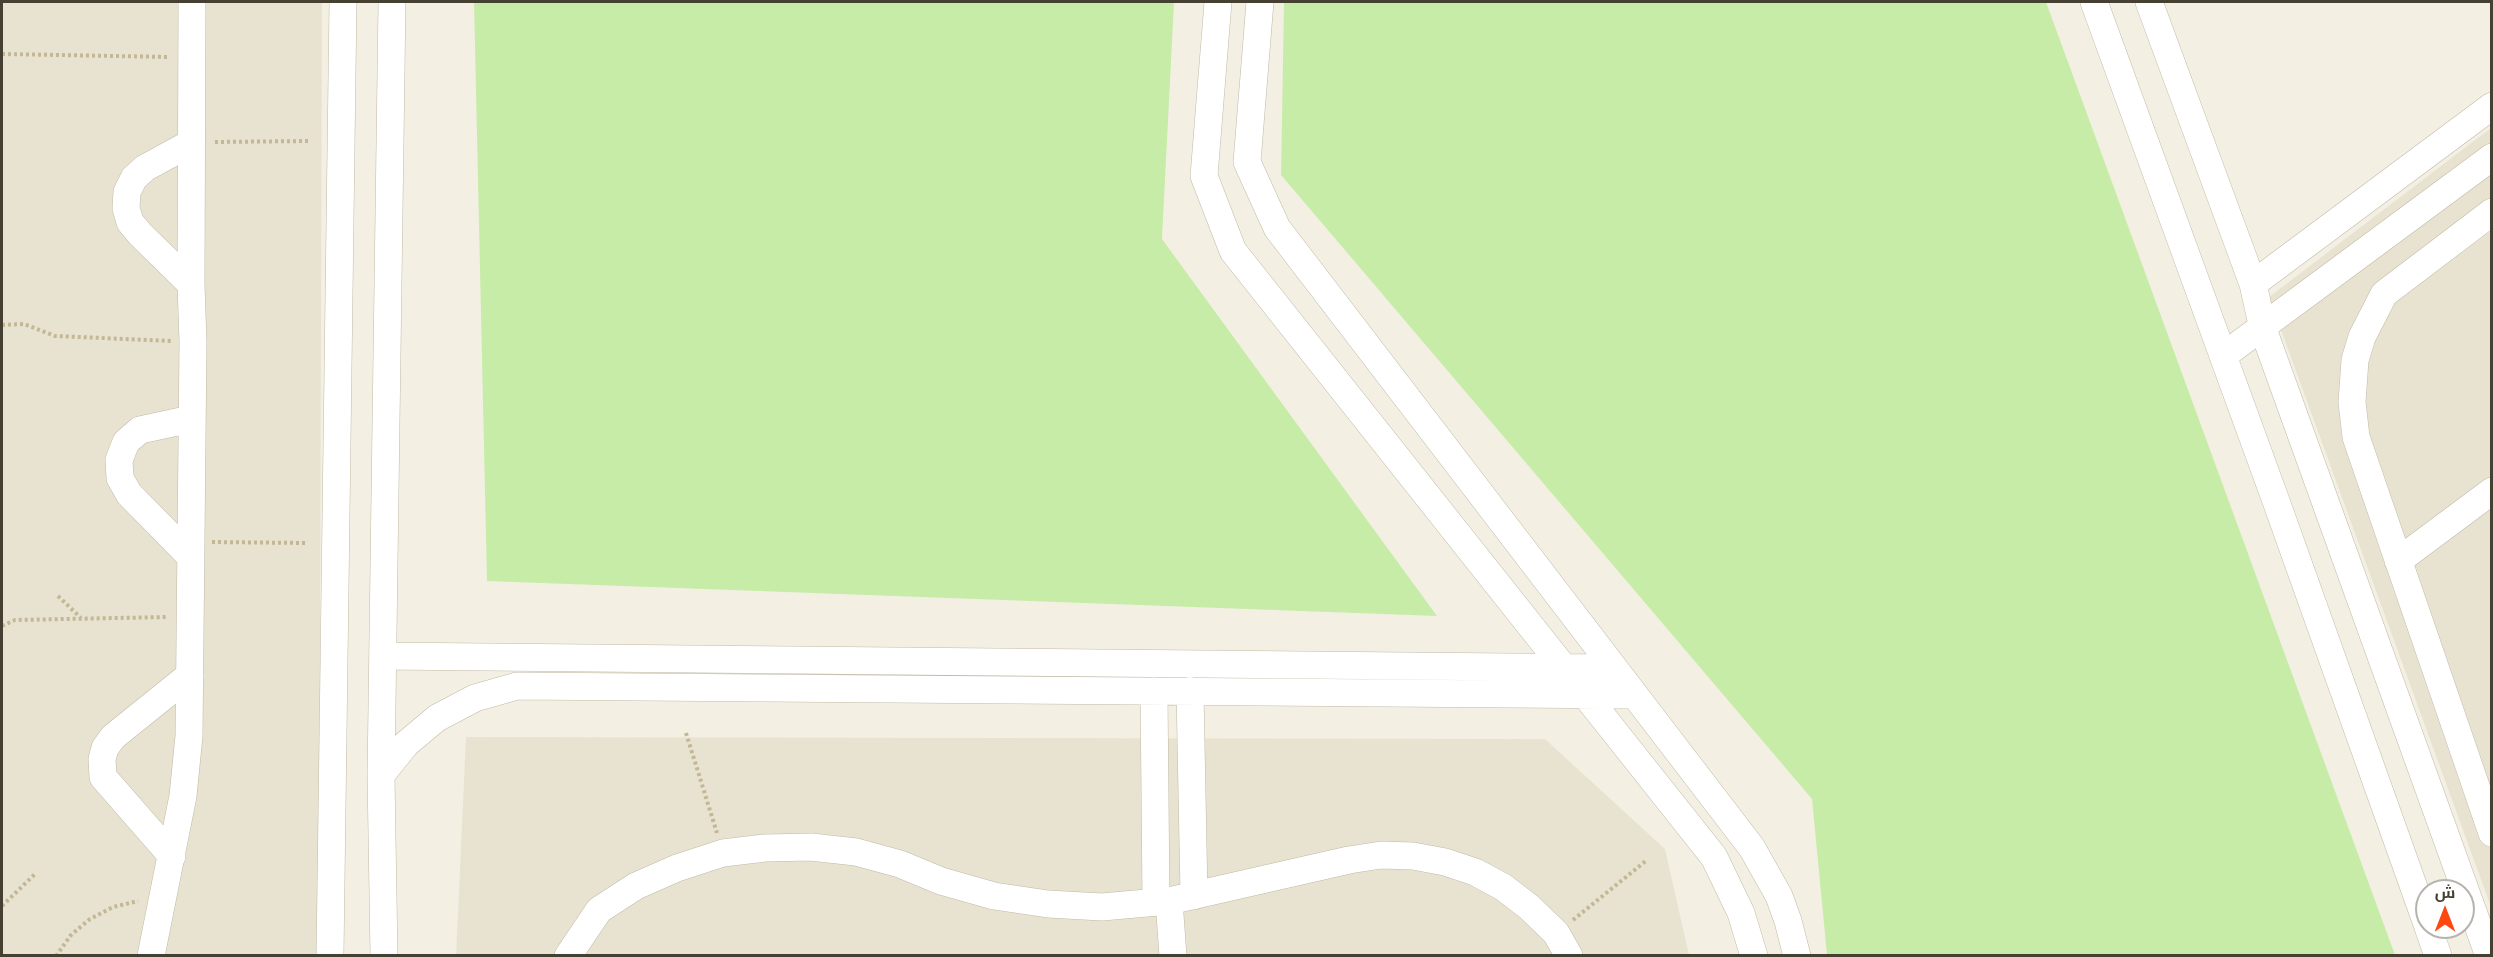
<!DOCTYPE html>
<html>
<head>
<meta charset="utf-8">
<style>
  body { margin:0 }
  #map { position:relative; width:2493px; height:957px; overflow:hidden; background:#f3f0e3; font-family:"Source Sans 3",Cairo,sans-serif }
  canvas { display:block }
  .frame { position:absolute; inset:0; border:3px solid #464033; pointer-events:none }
  .north { position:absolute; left:2415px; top:879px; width:60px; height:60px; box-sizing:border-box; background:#fff; border:2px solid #b5b3ad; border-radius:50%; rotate:0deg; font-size:16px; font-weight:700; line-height:24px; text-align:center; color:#464033 }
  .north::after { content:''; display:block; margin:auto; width:21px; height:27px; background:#ff480f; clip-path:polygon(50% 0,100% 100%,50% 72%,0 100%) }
</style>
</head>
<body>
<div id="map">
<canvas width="2493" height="957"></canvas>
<div class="frame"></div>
<div class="north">ش</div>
</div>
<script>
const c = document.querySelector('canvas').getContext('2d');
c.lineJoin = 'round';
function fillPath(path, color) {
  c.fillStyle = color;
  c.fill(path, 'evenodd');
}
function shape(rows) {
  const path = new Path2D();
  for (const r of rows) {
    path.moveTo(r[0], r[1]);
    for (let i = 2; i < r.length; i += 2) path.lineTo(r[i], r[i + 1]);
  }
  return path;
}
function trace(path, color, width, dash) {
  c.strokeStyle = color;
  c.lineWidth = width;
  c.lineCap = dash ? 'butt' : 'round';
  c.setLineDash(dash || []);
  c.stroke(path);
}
fillPath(shape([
  [2,2,322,2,319,955,2,956],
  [2491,128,2491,907,2269,297],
  [466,737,1545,739,1665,849,1689,955,456,956]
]), '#e8e3d1');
fillPath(shape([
  [474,2,1174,2,1162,239,1437,616,487,581],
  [1284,2,2046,2,2395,955,1827,955,1812,799,1281,175]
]), '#c7eca8');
const minor = shape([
  [1218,2,1204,176,1233,251,1714,857,1741,913,1754,956],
  [1260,2,1247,162,1277,228,1752,848,1779,896,1788,921,1797,956],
  [2094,2,2276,501,2427,924],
  [2149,2,2253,284,2263,329,2489,956],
  [2492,212,2384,294,2362,337,2355,360,2352,402,2356,437,2492,833],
  [191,284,140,234,130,222,126,208,127,192,134,178,145,168,191,143],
  [2253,284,2492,106],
  [2223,356,2492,157],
  [190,556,129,494,120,478,119,460,126,442,140,430,191,419],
  [2398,561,2492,491],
  [384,656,1613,668],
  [1154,691,1156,902],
  [1190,691,1194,896],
  [381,775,406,744,437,718,475,698,517,686,1633,695],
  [172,856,103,777,102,759,105,748,113,737,190,675],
  [1169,901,1173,956],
  [2428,927,2438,956],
  [151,956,183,796,189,736,193,342,191,284,192,2],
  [330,956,343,2],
  [384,956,381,775,392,2],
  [568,956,599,910,636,886,677,868,723,853,765,848,811,847,856,852,900,864,941,881,994,896,1048,904,1102,907,1169,901,1349,860,1381,855,1413,856,1445,862,1475,872,1503,887,1529,907,1556,933,1569,956]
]);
trace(minor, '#c0b9a5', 28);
trace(shape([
  [2,54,170,57],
  [215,142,310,141],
  [2,325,24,324,55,336,172,341],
  [212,542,307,543],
  [58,596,81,618],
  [2,626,15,620,168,617],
  [686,733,717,833],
  [2,906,35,874],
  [1573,920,1647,860],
  [56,956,71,935,90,919,113,907,138,901]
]), '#c3b795', 4, [3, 3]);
trace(minor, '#fff', 27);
</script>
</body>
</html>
